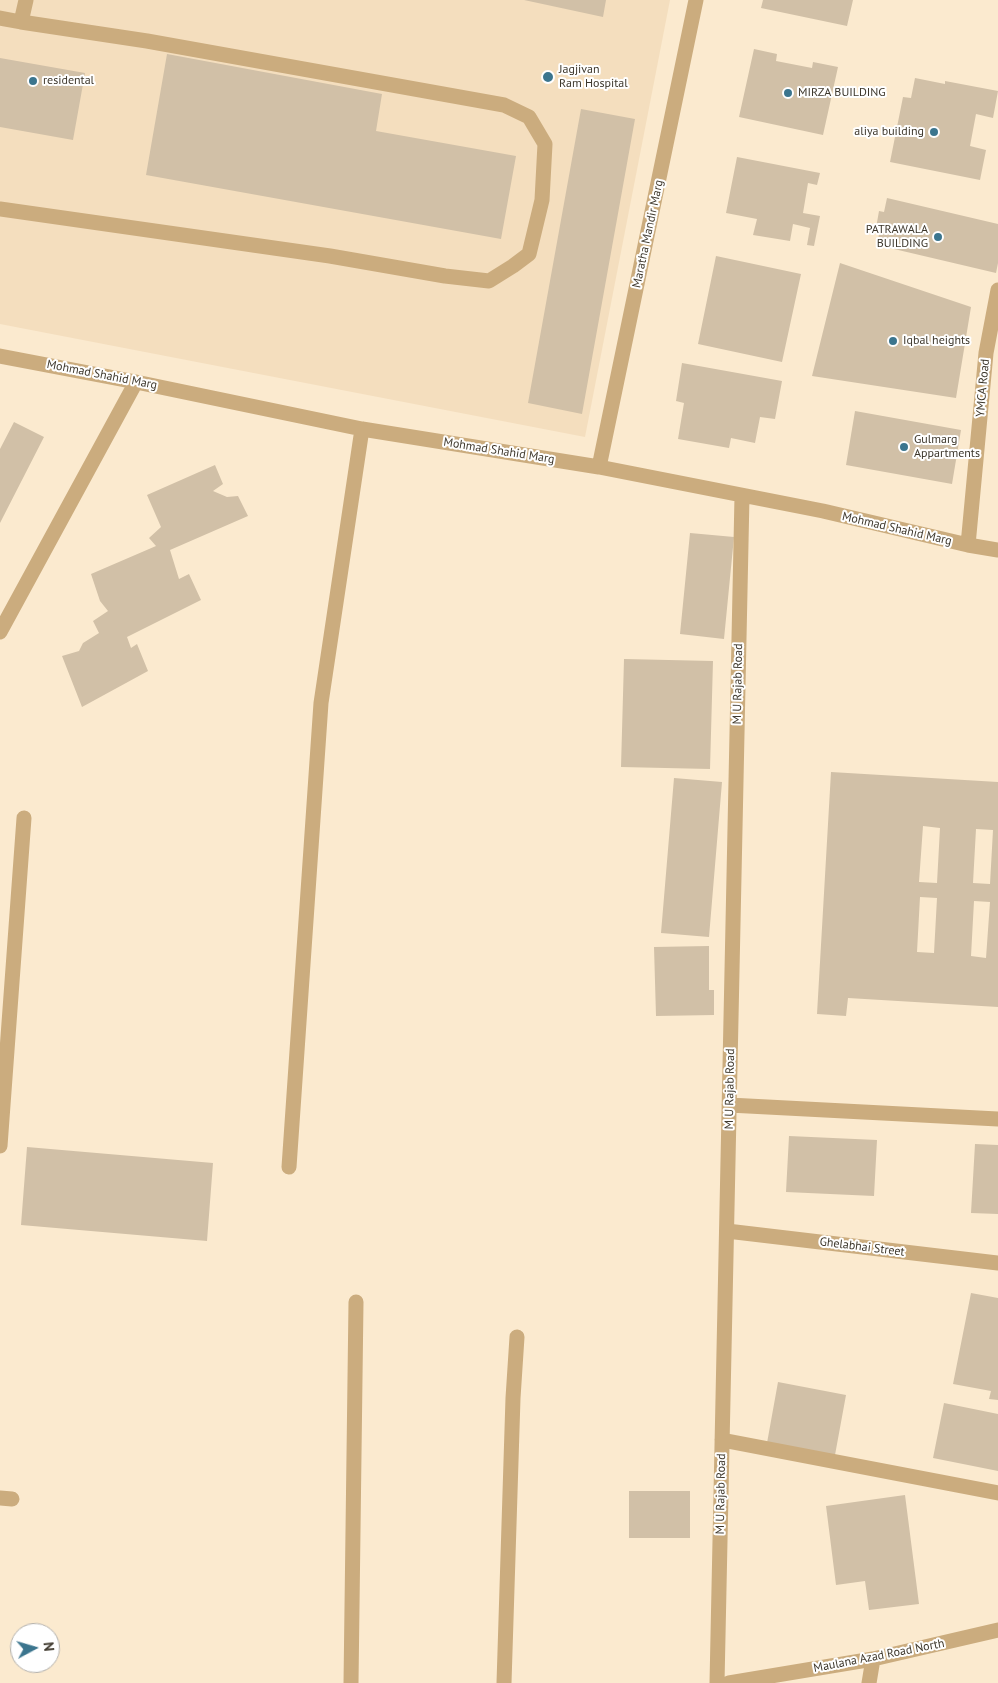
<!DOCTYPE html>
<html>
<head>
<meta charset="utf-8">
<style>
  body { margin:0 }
  #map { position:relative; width:998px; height:1683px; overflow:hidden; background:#fbeacf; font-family:"PT Sans",sans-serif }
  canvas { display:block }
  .north { position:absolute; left:10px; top:1623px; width:50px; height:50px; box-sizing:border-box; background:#fff; border:1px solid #b1afab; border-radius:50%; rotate:84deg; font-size:14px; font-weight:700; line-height:20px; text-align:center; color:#3d372c }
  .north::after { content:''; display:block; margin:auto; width:18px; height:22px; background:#3b758e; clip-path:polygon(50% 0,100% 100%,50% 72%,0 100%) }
</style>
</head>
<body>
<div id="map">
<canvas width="998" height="1683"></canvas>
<div class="north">N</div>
</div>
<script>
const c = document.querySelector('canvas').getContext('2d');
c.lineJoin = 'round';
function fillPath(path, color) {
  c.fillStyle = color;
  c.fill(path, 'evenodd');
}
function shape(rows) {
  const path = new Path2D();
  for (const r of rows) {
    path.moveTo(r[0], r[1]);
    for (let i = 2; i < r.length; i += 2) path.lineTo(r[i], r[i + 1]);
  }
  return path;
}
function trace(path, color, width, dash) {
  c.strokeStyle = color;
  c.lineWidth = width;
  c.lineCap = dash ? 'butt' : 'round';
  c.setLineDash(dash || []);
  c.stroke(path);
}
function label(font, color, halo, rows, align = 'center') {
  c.font = font + ' "PT Sans",sans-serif';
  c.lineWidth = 4;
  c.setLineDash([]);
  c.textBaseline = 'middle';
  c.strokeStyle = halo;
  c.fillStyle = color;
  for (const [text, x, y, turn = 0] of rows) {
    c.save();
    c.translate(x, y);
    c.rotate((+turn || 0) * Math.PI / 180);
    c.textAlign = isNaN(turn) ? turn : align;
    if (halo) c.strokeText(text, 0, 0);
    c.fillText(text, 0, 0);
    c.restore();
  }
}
fillPath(shape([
  [0,0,670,0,585,437,0,324]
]), '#f4debe');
fillPath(shape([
  [524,0,606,0,603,17],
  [763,0,853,0,847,26,761,8],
  [754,49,777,54,776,61,812,68,813,62,838,67,823,135,739,117],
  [167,54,382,94,376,131,516,156,501,239,146,175],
  [0,58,85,73,73,140,0,127],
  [915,78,945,84,945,81,998,91,993,118,976,114,970,146,986,150,980,180,890,162,903,97,911,98],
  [581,109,635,119,582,414,528,403],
  [737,157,820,173,817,185,808,183,803,213,820,216,814,246,807,245,810,228,793,224,790,241,753,235,757,219,726,213],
  [887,198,998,224,998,263,996,273,877,245,880,229,876,228,879,211,884,212],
  [716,256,801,274,782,362,698,344],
  [840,263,971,307,956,398,812,376],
  [682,363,782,381,775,419,760,417,755,443,731,438,729,448,678,439,684,403,676,401],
  [855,411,961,430,952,484,846,465],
  [14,422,44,437,0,523,0,449],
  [215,465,223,484,213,491,227,497,238,496,248,516,170,550,179,579,189,574,201,600,127,637,131,648,137,644,148,671,82,707,62,656,79,651,83,643,99,633,93,621,108,611,100,601,91,574,156,546,149,538,161,527,147,495],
  [690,533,734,537,724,639,680,634],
  [624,659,713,661,710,769,621,767],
  [831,772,998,782,998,1007,848,998,846,1016,817,1014],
  [923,826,940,828,937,883,919,882],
  [976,829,993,830,990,884,973,883],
  [920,897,937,898,934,953,917,952],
  [974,901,990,902,986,958,971,956],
  [674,778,722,782,709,937,661,933],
  [709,946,709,990,714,990,714,1015,656,1016,654,947],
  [789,1136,877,1140,874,1196,786,1192],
  [975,1144,998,1145,998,1214,971,1213],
  [27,1147,213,1163,207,1241,21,1225],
  [971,1293,998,1298,998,1400,989,1399,991,1391,953,1384],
  [778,1382,846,1395,835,1455,767,1443],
  [944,1403,998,1414,998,1471,933,1458],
  [629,1491,690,1491,690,1538,629,1538],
  [905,1495,919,1604,869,1610,865,1581,836,1585,826,1506]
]), '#d1c0a7');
trace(shape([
  [0,18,21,22,26,0],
  [0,209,330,256,445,276,489,281,513,266,529,254,542,200,545,144,529,117,504,105,147,41,21,22],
  [0,356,136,382,362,429,599,467,823,511,968,545,998,550],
  [599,467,696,0],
  [968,545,986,353,998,290],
  [0,632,136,382],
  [729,1105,998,1119],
  [0,1146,24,818],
  [289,1167,321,703,362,429],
  [727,1231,998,1263],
  [722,1440,998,1493],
  [0,1498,12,1499],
  [351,1683,356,1302],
  [504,1683,513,1398,517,1337],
  [717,1683,742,496],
  [729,1683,873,1659,998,1630],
  [869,1683,873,1659]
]), '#cbac7e', 15);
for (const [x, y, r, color] of [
  [548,77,6,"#3b758e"],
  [33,81,5,"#3b758e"],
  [788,93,5,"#3b758e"],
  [934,132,5,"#3b758e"],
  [938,237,5,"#3b758e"],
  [893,341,5,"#3b758e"],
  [904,447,5,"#3b758e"]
]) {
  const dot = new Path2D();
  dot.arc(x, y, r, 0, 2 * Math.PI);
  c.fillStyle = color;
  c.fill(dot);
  trace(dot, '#fff', 2);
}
label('12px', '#3d372c', '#fff', [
  ["Jagjivan",559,70],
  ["Ram Hospital",559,84],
  ["residental",43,81],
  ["MIRZA BUILDING",798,93],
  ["aliya building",924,132,"right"],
  ["PATRAWALA",928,230,"right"],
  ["BUILDING",928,244,"right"],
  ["Iqbal heights",903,341],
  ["Gulmarg",914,440],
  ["Appartments",914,454]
], 'left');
label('12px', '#3d372c', '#fff', [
  ["Maratha Mandir Marg",648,234,-78],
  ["Mohmad Shahid Marg",102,375,11],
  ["YMCA Road",983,388,-85],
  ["Mohmad Shahid Marg",499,451,9],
  ["Mohmad Shahid Marg",897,529,13],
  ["M U Rajab Road",738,684,-89],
  ["M U Rajab Road",730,1089,-89],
  ["Ghelabhai Street",862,1247,7],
  ["M U Rajab Road",721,1494,-89],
  ["Maulana Azad Road North",879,1656,-11]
]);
</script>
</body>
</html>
